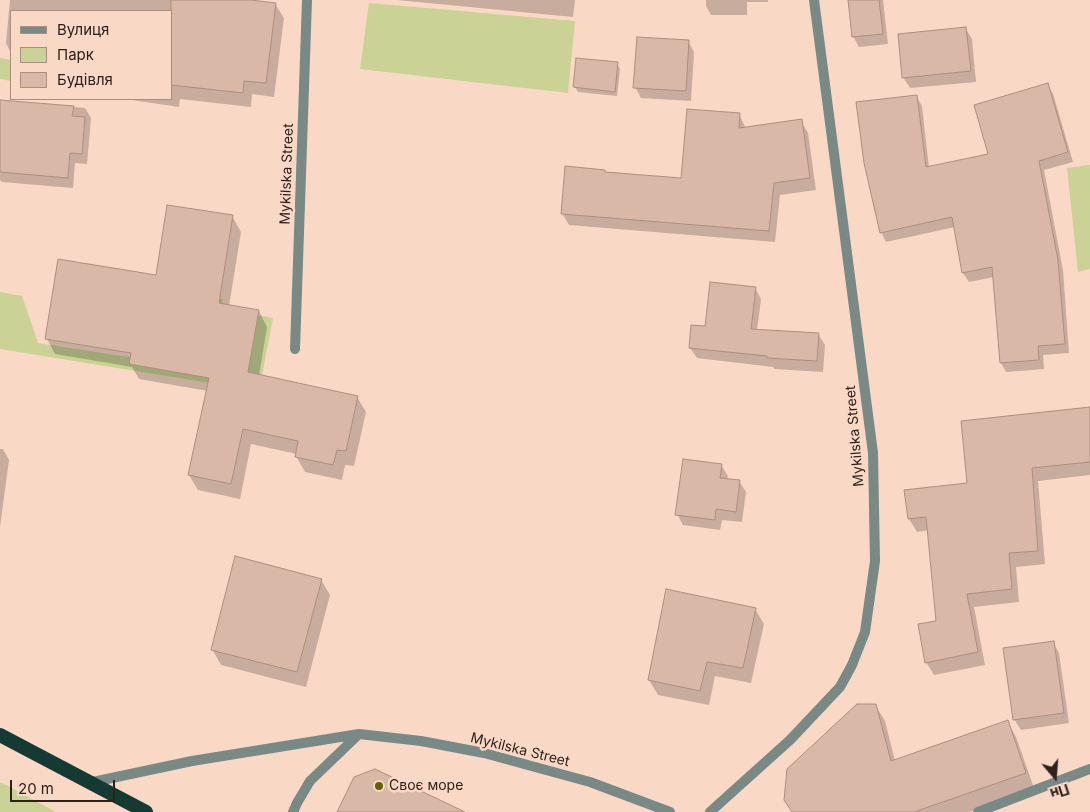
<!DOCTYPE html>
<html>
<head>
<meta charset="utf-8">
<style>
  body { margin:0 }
  #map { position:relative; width:1090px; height:812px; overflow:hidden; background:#fad8c6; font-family:Inter,sans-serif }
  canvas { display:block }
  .legend { position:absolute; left:10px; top:10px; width:162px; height:90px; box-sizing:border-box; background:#fad8c6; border:1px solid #a88f81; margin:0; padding:6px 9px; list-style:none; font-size:15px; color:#2d211a }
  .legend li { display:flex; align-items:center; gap:10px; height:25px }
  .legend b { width:25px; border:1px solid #a88f81 }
  .north { position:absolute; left:1030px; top:752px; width:50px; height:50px; -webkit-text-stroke:4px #fad8c6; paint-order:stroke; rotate:162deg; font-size:14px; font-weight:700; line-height:20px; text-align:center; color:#2d211a }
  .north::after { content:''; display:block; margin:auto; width:18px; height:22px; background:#2d211a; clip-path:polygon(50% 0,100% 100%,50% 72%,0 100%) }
  .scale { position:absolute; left:10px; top:780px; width:105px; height:22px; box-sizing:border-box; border:2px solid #2d211a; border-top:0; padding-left:6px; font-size:15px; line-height:18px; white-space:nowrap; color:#2d211a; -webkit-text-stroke:4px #fad8c6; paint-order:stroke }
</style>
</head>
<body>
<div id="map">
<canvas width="1090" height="812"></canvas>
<ul class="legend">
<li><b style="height:6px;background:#798a86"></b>Вулиця</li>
<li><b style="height:14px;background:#cad295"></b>Парк</li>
<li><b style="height:14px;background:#d9b8a7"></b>Будівля</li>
</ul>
<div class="north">Пн</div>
<div class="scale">20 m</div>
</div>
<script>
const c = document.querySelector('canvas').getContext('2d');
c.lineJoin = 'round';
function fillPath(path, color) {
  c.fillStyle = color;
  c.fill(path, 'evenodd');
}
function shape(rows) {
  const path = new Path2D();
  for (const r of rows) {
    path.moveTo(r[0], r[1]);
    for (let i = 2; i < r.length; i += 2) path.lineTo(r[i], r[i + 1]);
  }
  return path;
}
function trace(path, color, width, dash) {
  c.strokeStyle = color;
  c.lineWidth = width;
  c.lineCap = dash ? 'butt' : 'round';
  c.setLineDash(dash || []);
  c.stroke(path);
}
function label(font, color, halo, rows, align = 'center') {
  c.font = font + ' Inter,sans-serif';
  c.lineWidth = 5;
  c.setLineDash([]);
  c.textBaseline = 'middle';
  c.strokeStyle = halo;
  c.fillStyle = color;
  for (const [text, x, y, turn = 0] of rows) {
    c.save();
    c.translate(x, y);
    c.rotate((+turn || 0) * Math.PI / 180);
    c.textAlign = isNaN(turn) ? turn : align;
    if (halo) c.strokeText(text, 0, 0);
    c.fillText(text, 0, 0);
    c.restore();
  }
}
fillPath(shape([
  [369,3,575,21,568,93,360,69],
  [0,58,11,60,11,81,0,79],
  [1090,165,1090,269,1078,272,1067,168],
  [148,283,223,299,222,308,273,318,259,391,0,349,0,292,22,296,38,343,135,358],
  [0,782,10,787,56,812,0,812]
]), '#cad295');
fillPath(shape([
  [10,0,240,0,275,4,284,18,274,97,252,94,251,107,180,99,179,107,125,99,171,99,171,11,11,11,11,53,6,43],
  [397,0,575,0,573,17],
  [706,0,768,0,768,2,747,2,747,15,711,15,706,6],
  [849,0,883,0,888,44,859,47,853,36],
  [966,29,972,39,976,82,910,88,903,77],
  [688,41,694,52,691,101,641,98,635,87],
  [617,64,620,69,617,96,578,92,575,87],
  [1047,84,1053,94,1073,162,1044,170,1063,270,1069,353,1043,355,1044,369,1006,372,1001,363,994,277,969,282,963,273,955,227,886,242,881,232,916,96,922,106,929,168,990,155],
  [1,101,85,108,91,118,87,164,75,163,73,188,2,182,0,180],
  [739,114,746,129,801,121,808,133,816,190,780,195,775,242,569,225,562,213,606,173,683,180],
  [232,216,241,232,229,306,259,311,267,327,259,376,357,397,366,412,354,466,345,465,342,480,305,472,296,456,297,454,251,444,240,499,198,490,189,475,208,391,139,379,132,367,55,354,47,339,157,276],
  [755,288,761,299,757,330,818,334,825,345,823,372,775,369,773,367,697,358,690,348],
  [1090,408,1090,475,1038,481,1045,564,1016,567,1019,602,974,607,985,665,934,675,926,662,938,622,929,530,917,532,909,519,969,484],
  [0,449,3,449,9,460,0,527],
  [721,465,728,476,727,480,739,481,746,492,742,522,722,520,720,530,683,525,677,514],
  [321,580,330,595,306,687,221,665,212,649],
  [755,609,764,624,751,683,715,676,709,705,658,695,649,680],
  [1053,642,1059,653,1069,723,1021,730,1014,719],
  [875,705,885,721,895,761,1007,721,1016,737,1034,788,969,812,793,812]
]), '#0003');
const building = shape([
  [171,0,251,0,276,3,266,83,244,81,243,93,171,85,171,0],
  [848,0,879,0,883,34,852,37,848,0],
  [966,27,971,71,902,78,898,34,966,27],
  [637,37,689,40,686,91,633,88,637,37],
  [576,58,618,62,615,92,573,87,576,58],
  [1048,83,1068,152,1039,161,1058,260,1065,344,1038,346,1039,360,1000,363,992,267,962,273,952,217,880,233,864,163,856,102,917,95,926,167,988,154,974,105,1048,83],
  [0,100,74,106,72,116,85,117,82,154,70,153,68,178,0,172,0,100],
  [687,109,740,113,739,128,802,119,810,178,774,183,769,231,561,214,565,166,605,170,605,172,681,178,687,109],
  [167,205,233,215,219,303,259,310,248,372,358,396,346,451,337,450,333,465,295,457,298,441,243,429,231,484,188,475,209,378,129,364,131,353,45,339,58,259,156,275,167,205],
  [710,282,756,287,751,329,819,333,817,361,767,358,767,356,689,348,691,325,705,326,710,282],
  [1090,407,1090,462,1032,468,1038,551,1009,553,1012,589,967,594,978,652,925,663,918,624,936,621,926,517,908,519,904,490,967,483,961,421,1090,407],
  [683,459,722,464,720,478,740,480,736,512,716,509,715,520,675,515,683,459],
  [235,556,322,579,297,672,211,650,235,556],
  [666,589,756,608,743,668,707,662,700,691,648,680,666,589],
  [1054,641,1064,713,1013,720,1003,648,1054,641],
  [857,704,876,704,891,761,1008,720,1026,773,914,812,792,812,784,800,787,769,857,704],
  [375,769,465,812,337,812,354,777,375,769]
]);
fillPath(building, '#d9b8a7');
trace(building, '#ad8e7d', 1);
trace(shape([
  [295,349,307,0],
  [88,783,192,761,359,734,421,741,484,753,590,782,670,812],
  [293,812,297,803,310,781,359,734],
  [710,812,790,740,840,687,852,665,865,632,875,561,873,453,814,0],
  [978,812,1090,769]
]), '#798a86', 10);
trace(shape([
  [0,735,146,812]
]), '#153933', 14);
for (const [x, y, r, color] of [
  [379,786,5,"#5d6300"]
]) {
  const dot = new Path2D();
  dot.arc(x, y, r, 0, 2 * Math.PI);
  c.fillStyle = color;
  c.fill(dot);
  trace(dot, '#fad8c6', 2);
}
label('14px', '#2d211a', '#fad8c6', [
  ["Mykilska Street",287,174,-88],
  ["Mykilska Street",855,436,-95],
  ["Mykilska Street",520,750,14]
]);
label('14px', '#2d211a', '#fad8c6', [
  ["Своє море",389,786]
], 'left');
</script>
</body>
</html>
